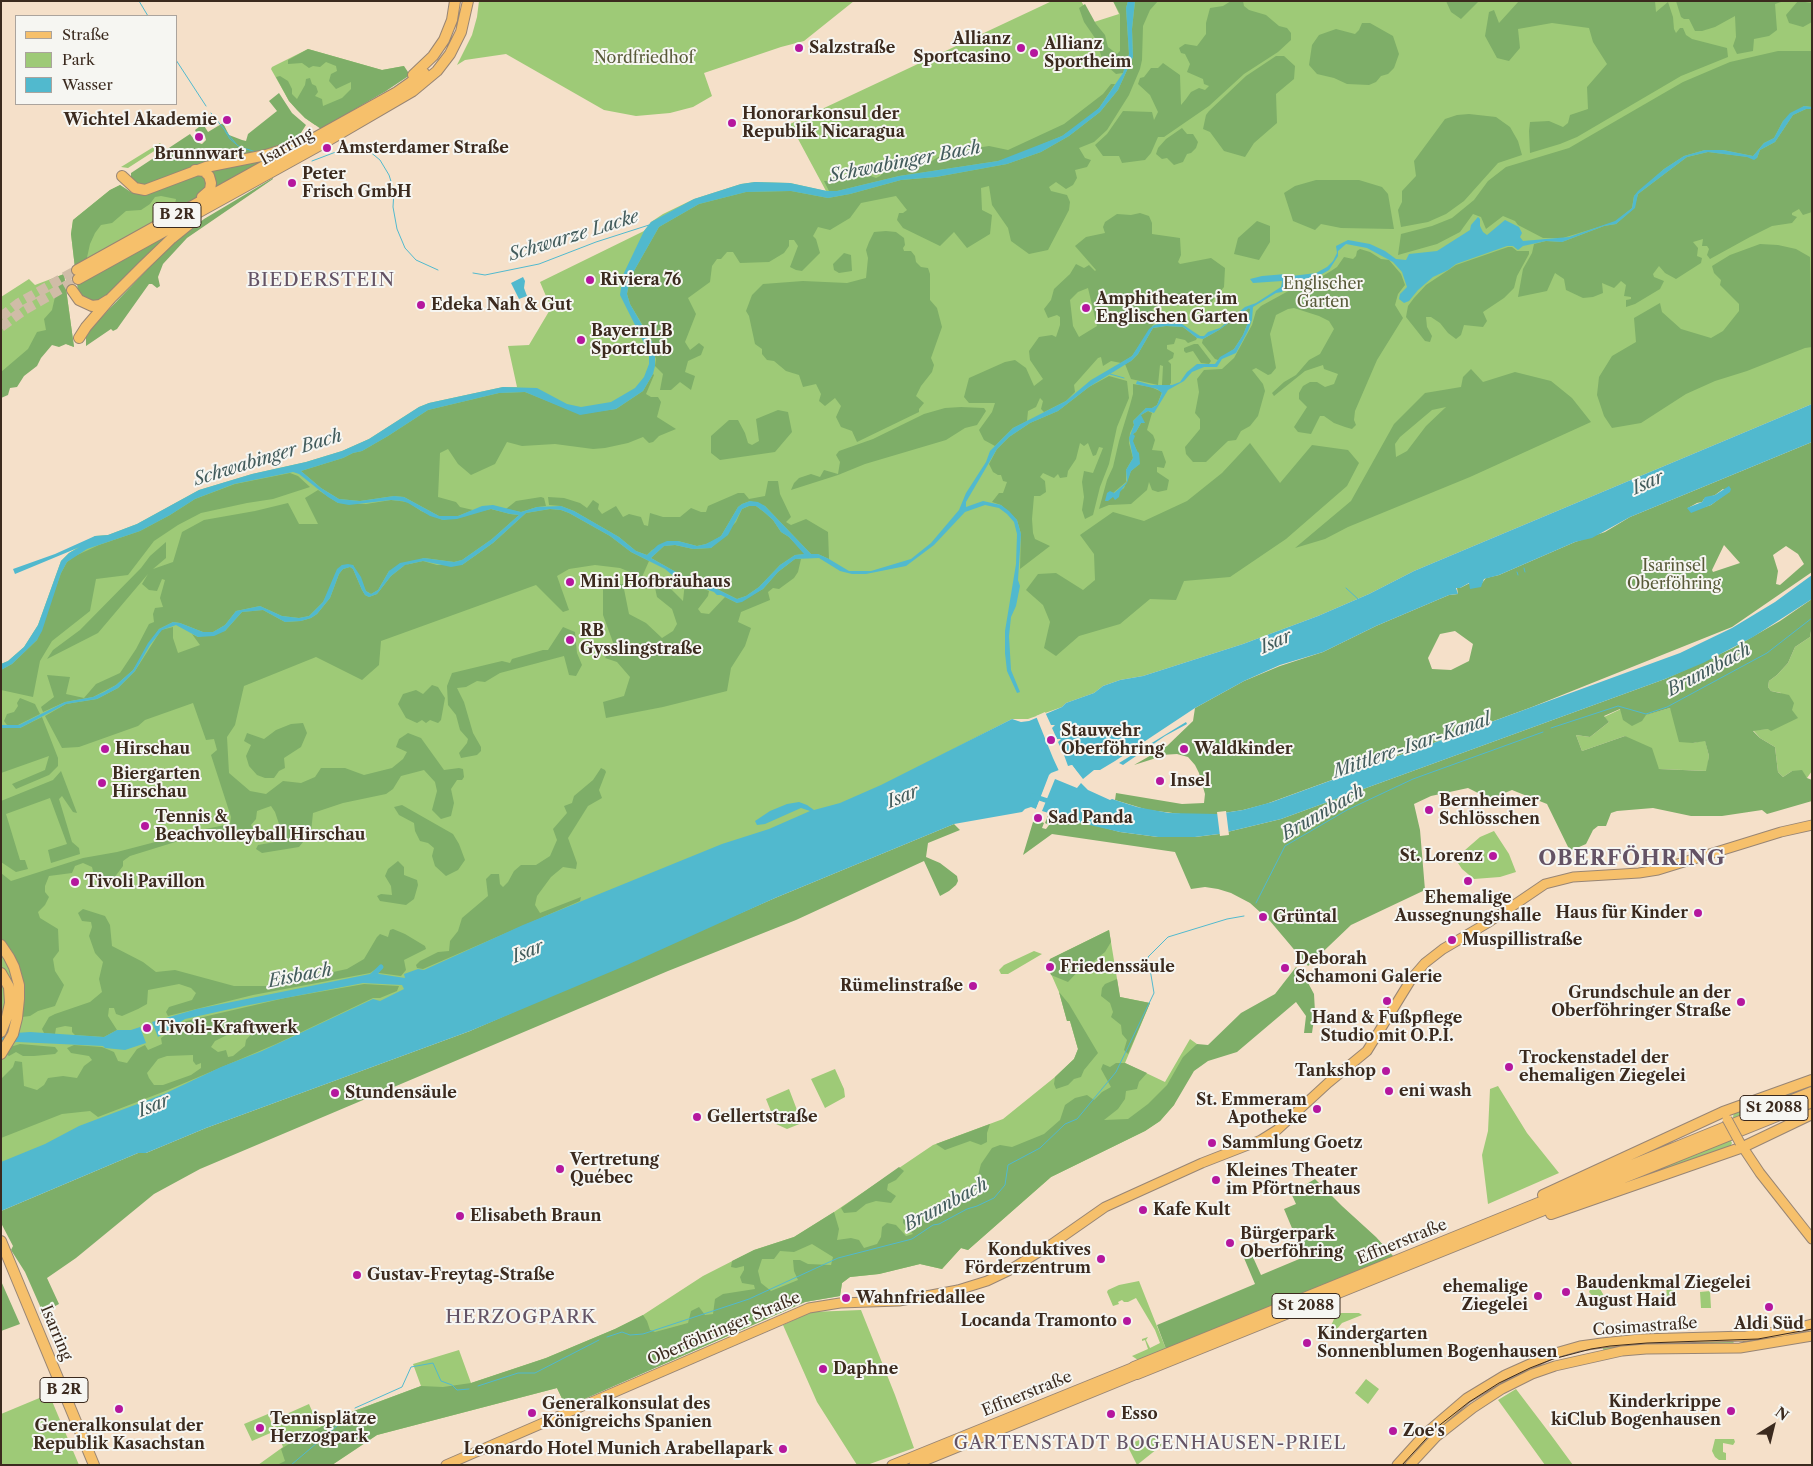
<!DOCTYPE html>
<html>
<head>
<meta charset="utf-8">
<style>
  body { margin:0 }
  #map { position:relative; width:1813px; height:1466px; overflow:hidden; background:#f5e0c9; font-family:"Libre Caslon Text",serif }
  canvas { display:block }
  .frame { position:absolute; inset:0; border:2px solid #3b2a1e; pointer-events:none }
  .legend { position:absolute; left:15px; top:15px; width:162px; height:90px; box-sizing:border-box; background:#f6f6f2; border:1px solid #aba49d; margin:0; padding:6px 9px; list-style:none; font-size:15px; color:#3b2a1e }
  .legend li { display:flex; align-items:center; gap:10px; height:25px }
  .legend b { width:25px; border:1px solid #aba49d }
  .north { position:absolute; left:1748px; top:1401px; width:50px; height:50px; -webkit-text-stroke:4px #f6f6f2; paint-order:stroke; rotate:36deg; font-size:14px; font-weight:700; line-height:20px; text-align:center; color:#3b2a1e }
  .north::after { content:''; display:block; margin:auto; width:18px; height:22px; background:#3b2a1e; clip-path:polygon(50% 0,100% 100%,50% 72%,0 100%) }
</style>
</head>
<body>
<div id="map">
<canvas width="1813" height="1466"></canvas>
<div class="frame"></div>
<ul class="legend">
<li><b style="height:6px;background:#f6c06b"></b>Straße</li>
<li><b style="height:14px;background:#9eca77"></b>Park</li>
<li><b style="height:14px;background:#51b9ce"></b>Wasser</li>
</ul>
<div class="north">N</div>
</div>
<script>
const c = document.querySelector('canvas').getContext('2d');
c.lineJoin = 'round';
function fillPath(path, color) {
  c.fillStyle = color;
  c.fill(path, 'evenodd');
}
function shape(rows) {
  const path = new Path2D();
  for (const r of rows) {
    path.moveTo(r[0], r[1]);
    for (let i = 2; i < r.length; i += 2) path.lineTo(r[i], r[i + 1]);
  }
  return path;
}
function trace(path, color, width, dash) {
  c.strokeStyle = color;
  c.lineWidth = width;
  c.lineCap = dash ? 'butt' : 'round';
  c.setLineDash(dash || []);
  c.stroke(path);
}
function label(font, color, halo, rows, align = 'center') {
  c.font = font + ' "Libre Caslon Text",serif';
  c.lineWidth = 4;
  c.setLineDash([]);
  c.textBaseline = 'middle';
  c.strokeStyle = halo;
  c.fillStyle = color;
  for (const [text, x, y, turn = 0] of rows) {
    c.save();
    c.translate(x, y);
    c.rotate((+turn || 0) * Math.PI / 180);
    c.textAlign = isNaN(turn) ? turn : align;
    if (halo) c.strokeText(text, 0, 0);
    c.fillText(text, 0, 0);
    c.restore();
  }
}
fillPath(shape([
  [479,1,854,1,804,41,781,47,704,73,712,96,693,107,670,113,636,116,604,110,506,54,465,60,457,65,472,35,477,17],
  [1052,1,1081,1,1094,22,1119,14,1113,1,1812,1,1812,404,1414,571,1369,594,1318,616,1243,644,1143,676,1120,680,1103,686,1094,693,1066,703,1062,707,1028,719,1012,719,841,807,405,991,1,1166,1,664,8,661,24,647,38,625,61,561,69,553,95,536,108,535,137,524,199,490,252,474,306,462,342,451,369,439,419,407,429,403,503,387,517,387,508,346,529,345,551,308,540,282,644,231,651,222,663,214,694,199,741,184,755,182,790,183,826,191,790,124],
  [308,49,382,70,404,66,386,91,315,125,305,118,289,101,271,69,272,67],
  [160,143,162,146,128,168,121,167],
  [120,185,132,193,139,194,207,192,75,268,71,234,73,220,110,190],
  [64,274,74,347,55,340,1,388,1,297,29,279,35,285],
  [1812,625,1812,771,1807,778,1792,771,1783,777,1778,772,1775,747,1760,738,1753,730,1768,729,1781,693,1771,691,1768,687,1769,681,1777,675,1788,663,1795,647,1810,637],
  [1670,708,1693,743,1705,740,1709,756,1707,771,1659,769,1625,736,1582,751,1576,735,1590,737,1609,722,1604,717,1621,709,1645,715],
  [1494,831,1509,854,1516,872,1500,877,1474,879,1462,869,1456,860,1457,857,1480,837],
  [1109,930,1120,997,1150,1003,1125,1063,1165,1082,1190,1039,1197,1044,1174,1105,1160,1121,1145,1131,1051,1177,968,1250,961,1248,942,1269,920,1264,879,1274,850,1277,842,1283,840,1296,805,1302,566,1407,557,1388,377,1435,332,1465,258,1465,283,1447,273,1420,309,1404,319,1427,354,1411,421,1386,413,1364,459,1350,471,1383,546,1358,615,1329,643,1315,703,1276,754,1250,794,1237,834,1212,933,1145,1003,1119,1055,1077,1074,1059,1078,1049,1070,1021,1067,1021,1059,992,1048,967,1050,959],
  [1034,951,1042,954,1008,974,1001,974,999,970,1004,965],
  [835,1069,844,1089,845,1097,825,1108,811,1079],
  [1812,1082,1812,1090,1734,1120,1733,1117,1734,1112],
  [1498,1086,1527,1133,1559,1173,1488,1204,1482,1155,1488,1131,1490,1089],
  [789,1089,802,1123,787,1129,776,1124,766,1099],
  [1730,1139,1732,1143,1730,1147,1567,1204],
  [1139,1281,1166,1349,1138,1360,1132,1356,1148,1349,1145,1340,1142,1341,1142,1339,1148,1337,1146,1340,1150,1348,1160,1343,1155,1330,1136,1298,1128,1302,1124,1302,1122,1300,1118,1302,1119,1304,1113,1306,1107,1292,1108,1290,1119,1285],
  [1666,1281,1674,1281,1675,1302,1667,1302],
  [1592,1285,1599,1287,1603,1294,1605,1302,1601,1305,1589,1292],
  [1710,1291,1711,1308,1701,1308,1700,1292],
  [861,1310,895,1395,914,1448,867,1465,857,1465,817,1402,783,1325,811,1312],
  [1341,1313,1359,1313,1362,1315,1342,1323,1332,1335,1328,1332,1335,1317],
  [1733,1339,1734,1345,1604,1353,1602,1344],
  [1366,1379,1379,1389,1368,1404,1355,1393],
  [1516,1389,1551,1435,1573,1465,1545,1465,1498,1400],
  [49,1394,79,1465,1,1465,1,1414],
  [268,1414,275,1431,252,1441,244,1424],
  [1154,1434,1158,1436,1162,1445,1137,1465,1127,1445],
  [1715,1439,1734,1439,1735,1442,1733,1445,1723,1443,1723,1452,1726,1453,1726,1460,1719,1460,1715,1457,1712,1451]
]), '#9eca77');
fillPath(shape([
  [1113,1,1128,1,1126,8,1129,54,1123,73,1116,74,1107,66,1102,58,1095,38,1084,22,1079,8,1085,4,1096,24,1105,35,1108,47,1117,54,1120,51,1120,14],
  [1135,1,1158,1,1150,10,1143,26,1142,60,1140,69,1129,95,1107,130,1094,142,1079,148,1085,158,1091,160,1087,167,1075,170,1077,178,1073,185,1066,189,1056,182,1049,187,1051,191,1067,195,1070,202,1069,210,1048,250,1029,254,1011,241,1008,228,992,205,989,186,981,188,982,210,992,215,990,234,967,248,954,232,940,246,903,228,897,220,899,213,903,213,907,210,896,196,861,203,850,218,830,230,818,227,813,236,816,239,820,253,802,271,796,270,790,267,798,246,794,240,789,240,789,246,784,253,769,262,740,263,733,252,727,252,721,259,717,259,712,266,710,282,688,298,696,314,685,342,690,350,699,343,704,347,701,355,688,361,685,372,695,376,691,390,680,382,671,390,660,390,663,374,655,366,656,359,645,329,630,304,627,294,630,278,659,227,699,204,746,192,791,191,828,198,850,194,901,180,936,177,1007,164,1041,152,1069,136,1100,112,1118,90,1133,57,1132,29],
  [1231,1,1243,1,1244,6,1249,10,1266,15,1279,26,1287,28,1291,33,1291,40,1278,52,1244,74,1209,106,1164,137,1158,137,1151,153,1145,160,1122,163,1119,156,1103,156,1095,145,1107,134,1123,111,1152,112,1154,120,1158,112,1150,95,1138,84,1140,78,1144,77,1151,68,1158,68,1163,63,1180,75,1181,105,1186,99,1191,92,1199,88,1205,90,1209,86,1204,84,1203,79,1187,72,1190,64,1185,54,1181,53,1179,48,1185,44,1197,46,1206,34,1206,23,1210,8,1223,6],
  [1446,1,1479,1,1461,19,1451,12],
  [1519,1,1655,1,1656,12,1668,2,1673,17,1674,29,1676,33,1680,28,1683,28,1686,35,1692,39,1727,48,1728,57,1681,76,1577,137,1560,144,1530,153,1529,131,1530,122,1549,121,1563,127,1568,123,1570,115,1588,109,1587,87,1607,64,1593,42,1589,28,1552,23,1518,29,1520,48,1509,61,1497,58,1485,36,1489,12,1494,10,1499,23],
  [1676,1,1784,1,1775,4,1777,30,1769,36,1754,39,1753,51,1737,54,1733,46,1736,37,1735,16,1715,27,1702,31,1695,31,1689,19,1684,19,1681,17],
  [1798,1,1812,3,1812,22,1803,27,1789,23,1786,15],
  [1362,23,1370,23,1393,36,1399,54,1394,68,1388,74,1381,76,1376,82,1369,85,1347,84,1334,78,1317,74,1309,65,1312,45,1319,35,1336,29,1355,34,1359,30],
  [308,49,382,70,404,66,410,75,386,91,321,129,305,118,297,110,289,101,276,77,280,76,288,81,292,89,292,94,297,99,305,85,306,79,310,78,312,84,316,86,318,92,315,96,322,99,323,106,342,98,351,89,351,82,336,89,329,81,331,74,337,71,336,66,326,62,320,67,313,66,309,68,302,63,288,64,288,60],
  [1778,51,1812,51,1812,107,1804,106,1783,121,1774,138,1764,143,1753,156,1723,150,1705,150,1684,156,1664,169,1634,196,1632,208,1615,222,1563,238,1543,238,1518,225,1515,221,1503,216,1486,229,1481,217,1473,214,1460,232,1437,244,1398,255,1401,234,1432,226,1452,218,1474,200,1488,181,1506,167,1569,148,1683,82,1730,62],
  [1276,56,1284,56,1295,66,1294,79,1276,94,1277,123,1254,143,1245,157,1224,151,1210,132,1203,129,1206,115,1209,111,1246,76],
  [1111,84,1115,84,1099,108,1087,119,1062,136,1009,158,998,161,899,176,837,191,829,191,824,181,832,181,835,172,848,178,853,169,876,178,880,176,889,166,905,162,930,162,945,153,989,146,1008,150,1064,124,1103,94],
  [279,93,292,113,306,125,297,139,285,147,149,186,138,186,131,178,131,173,190,134,196,142,202,144,206,140,205,136,197,134,195,130,203,124,208,132,223,123,229,135,242,140,246,141,248,134,277,111,269,101],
  [1806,109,1812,109,1812,212,1803,215,1799,209,1792,213,1792,215,1797,217,1792,223,1772,226,1750,237,1710,259,1707,255,1709,249,1707,246,1702,246,1703,239,1693,242,1698,248,1697,256,1702,258,1701,263,1676,279,1665,273,1659,266,1653,274,1654,277,1664,281,1660,289,1635,304,1626,307,1626,300,1631,299,1631,297,1624,296,1626,285,1621,281,1614,288,1602,283,1603,293,1593,297,1583,298,1566,290,1564,279,1555,273,1547,291,1518,297,1523,269,1532,253,1534,244,1546,241,1562,242,1604,226,1616,224,1634,208,1638,194,1687,157,1708,152,1757,158,1760,150,1775,142,1793,115],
  [1469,114,1496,117,1510,127,1518,141,1522,155,1498,163,1464,201,1446,214,1428,222,1401,227,1398,210,1402,202,1402,191,1416,176,1414,161,1445,119,1457,115],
  [1182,128,1187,134,1193,134,1198,142,1196,148,1191,153,1187,154,1183,162,1174,165,1167,158,1162,159,1156,154,1158,148,1166,139],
  [274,155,213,191,209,173,213,168],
  [200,174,208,179,207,192,178,209,175,204,176,199,161,196,155,197,150,204,141,210,126,211,112,223,101,225,95,233,90,244,86,262,75,268,71,234,73,220,110,190,120,185,132,193,145,193],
  [273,178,273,179,187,238,163,264,158,277,160,286,157,288,152,284,149,284,117,329,113,331,111,329,86,346,86,337,93,326,167,249,204,219],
  [1316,180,1359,180,1382,187,1388,194,1394,229,1341,228,1321,224,1315,230,1293,221,1284,193,1295,186],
  [1140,213,1149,216,1152,223,1152,234,1180,238,1181,255,1178,262,1180,264,1211,258,1225,268,1224,287,1209,305,1190,296,1152,309,1159,316,1132,356,1121,363,1111,361,1103,366,1101,357,1098,358,1074,385,1075,392,1066,401,1044,412,1041,409,1043,401,1040,398,1036,407,1028,411,1027,421,1013,428,995,446,984,440,979,430,992,412,995,403,969,403,964,397,969,378,1005,362,1015,360,1026,368,1034,386,1043,379,1030,360,1029,351,1039,337,1052,335,1056,337,1060,325,1060,317,1057,315,1048,318,1044,309,1051,300,1054,289,1070,274,1076,264,1084,268,1089,265,1095,271,1096,270,1075,246,1086,237,1105,233,1103,227,1105,222,1117,214,1131,215],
  [1088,288,1097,326,1079,337,1073,326,1070,300,1078,292],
  [1257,221,1270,226,1270,242,1259,260,1234,254,1238,238],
  [178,226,110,297,91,303,78,293,77,283],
  [886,231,896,232,904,238,905,245,903,248,904,251,911,251,915,256,916,262,921,267,928,268,930,274,930,300,937,308,942,327,931,358,934,365,932,372,921,386,916,396,924,403,919,409,919,412,857,442,852,431,841,427,836,417,841,406,835,398,825,406,819,401,821,394,816,384,803,387,799,375,786,371,774,361,767,360,762,354,762,349,755,344,749,316,746,311,752,295,763,284,803,281,847,283,866,278,868,258,866,250,869,242,874,232],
  [1760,244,1778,245,1796,249,1810,257,1812,347,1805,348,1747,371,1715,381,1686,394,1641,423,1612,428,1604,416,1597,395,1599,377,1612,356,1636,342,1634,318,1660,303,1662,312,1681,329,1711,338,1723,331,1739,311,1739,304,1720,285,1721,280,1714,273,1712,266,1730,255],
  [1508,247,1512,247,1517,251,1529,251,1529,254,1517,276,1514,288,1504,298,1483,312,1487,321,1483,327,1464,325,1461,335,1456,339,1448,333,1440,323,1431,317,1426,317,1427,327,1432,336,1430,342,1425,341,1406,317,1408,306,1414,298,1426,285,1456,265],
  [1360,249,1370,252,1381,259,1389,260,1401,274,1405,285,1398,294,1395,305,1403,318,1377,360,1355,411,1354,420,1356,425,1352,429,1345,427,1334,423,1324,416,1320,416,1311,434,1298,432,1294,427,1307,407,1299,399,1299,393,1303,386,1310,382,1317,382,1325,387,1334,384,1338,374,1324,369,1323,365,1305,371,1274,396,1272,393,1284,382,1296,375,1309,360,1320,354,1334,329,1329,321,1319,316,1294,308,1288,309,1276,315,1270,334,1276,368,1271,374,1268,375,1256,368,1252,370,1263,384,1265,391,1258,416,1250,426,1241,431,1236,440,1228,441,1206,462,1193,462,1186,454,1185,447,1200,429,1200,419,1195,413,1199,392,1197,379,1204,370,1222,369,1234,358,1252,325,1256,311,1261,306,1292,289,1316,280,1331,271,1337,267,1344,257,1353,259,1356,256,1357,251],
  [844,253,851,255,852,271,839,273,834,270,833,264],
  [64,274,74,347,66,344,59,347,52,345,41,358,37,366,24,376,17,387,10,388,8,395,1,398,1,372,28,349,37,332,46,330,44,319,52,310,57,288,54,278],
  [1249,308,1250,309,1249,320,1243,335,1234,349,1218,360,1215,359,1202,343,1203,339,1219,330],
  [1166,326,1183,327,1197,338,1196,340,1188,343,1185,340,1176,338,1174,344,1167,345,1167,349,1174,353,1173,358,1168,361,1171,364,1171,383,1169,386,1162,385,1163,366,1160,365,1158,385,1131,379,1125,364,1131,361,1138,354,1153,328],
  [1194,344,1198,344,1211,361,1209,364,1201,363,1193,351,1186,353,1184,351,1184,348],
  [1471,369,1483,382,1515,372,1551,381,1572,398,1591,422,1470,477,1348,527,1325,539,1295,548,1351,501,1394,424,1425,393,1461,387,1463,377],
  [1446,407,1426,426,1407,451,1396,457,1395,444,1400,437,1432,410],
  [653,374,654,375,646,394,651,397,658,397,661,402,657,417,676,429,659,436,653,442,649,443,643,437,628,443,605,448,593,449,555,444,522,446,507,442,495,464,471,475,458,464,448,449,440,453,438,497,456,502,460,507,473,510,458,516,439,516,404,497,394,496,360,501,339,499,321,488,301,471,343,458,353,453,362,451,388,436,428,410,499,393,525,392,580,414,616,409,643,391],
  [1109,376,1127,381,1129,398,1117,427,1109,464,1100,487,1093,515,1085,519,1082,510,1084,497,1082,482,1084,471,1093,473,1103,448,1099,447,1096,455,1093,456,1088,443,1084,446,1080,443,1076,459,1068,471,1067,477,1060,478,1058,474,1054,478,1043,473,1040,477,1045,481,1046,492,1040,496,1034,496,1032,519,1033,533,1035,539,1050,546,1020,569,1021,534,1017,520,1001,505,992,502,999,493,1003,493,1007,482,1003,481,1001,475,998,475,993,472,989,464,997,449,1009,437,1030,423,1058,411,1089,387],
  [1133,384,1151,387,1162,392,1157,405,1152,408,1146,408,1133,421,1134,425,1130,433,1129,443,1133,458,1126,470,1126,482,1113,493,1113,497,1124,488,1131,471,1138,465,1137,451,1133,442,1133,434,1136,432,1141,423,1141,415,1148,411,1152,413,1147,430,1153,435,1155,440,1152,450,1162,451,1166,462,1164,468,1157,467,1157,472,1169,480,1167,490,1158,492,1152,490,1149,482,1147,490,1131,504,1109,505,1099,509,1107,480,1113,467,1119,441,1130,405,1133,394],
  [961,407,984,408,986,411,977,425,965,428,946,440,865,464,838,475,791,490,794,483,799,478,811,474,820,477,824,470,838,474,840,462,836,455,839,451,873,439,924,414,945,408],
  [778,410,788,412,792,432,775,452,720,460,711,453,711,436,729,420,738,420,745,433,748,443,752,445,759,441,756,419],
  [1812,442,1812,572,1732,627,1532,707,1266,804,1243,810,1217,814,1181,814,1148,810,1115,800,1116,793,1182,804,1204,803,1205,794,1199,773,1195,765,1188,757,1177,754,1161,755,1153,759,1134,765,1167,746,1193,721,1195,708,1244,681,1280,666,1323,652,1376,626,1449,595,1458,594,1457,588,1460,588,1470,583,1470,588,1482,583,1486,578,1499,575,1575,542,1605,532,1630,517],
  [1723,489,1728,492,1711,505,1695,510,1688,508,1697,503,1702,502,1704,499,1715,495],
  [1724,545,1740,563,1713,572,1712,570],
  [1786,546,1798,554,1804,564,1780,585,1776,584,1778,571,1773,555],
  [1455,631,1473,644,1469,661,1451,670,1432,669,1428,658,1440,634],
  [1250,443,1280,483,1312,445,1348,450,1359,463,1347,486,1286,539,1230,577,1184,581,1176,600,1150,599,1120,624,1079,636,1056,656,1044,648,1050,622,1043,605,1026,590,1038,574,1056,573,1083,590,1095,580,1094,554,1080,535,1113,512,1144,521,1187,501,1222,473],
  [290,473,298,476,310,487,273,499,247,503,201,513,178,525,154,541,128,575,96,579,90,611,52,641,40,661,33,697,1,690,1,670,12,664,37,640,61,573,67,562,75,556,99,545,140,531,170,515,195,499,235,484],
  [768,481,778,481,780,494,791,517,786,522,791,525,806,519,828,532,829,559,818,554,811,554,765,506,750,501,742,504,738,507,721,536,713,541,706,544,697,546,678,541,652,550,647,555,636,551,619,537,574,511,561,506,549,505,548,497,564,498,580,503,587,508,593,500,599,504,598,509,602,514,616,506,623,517,629,514,641,517,644,525,648,526,650,513,663,517,680,517,691,508,701,512,706,512,708,506,738,493,744,493,749,499,765,496],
  [318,490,338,503,366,504,391,500,408,502,421,511,443,520,491,509,510,514,519,515,492,539,462,560,454,562,424,558,389,571,378,590,371,594,366,591,353,565,342,565,323,602,309,616,299,618,282,616,260,606,236,611,225,625,213,632,203,632,180,623,173,622,159,629,133,670,116,685,93,697,65,702,43,712,41,707,54,697,47,675,70,677,66,694,84,698,96,684,120,673,136,649,149,624,154,622,153,614,155,608,163,607,160,598,165,580,162,579,157,591,149,590,142,584,148,574,98,633,47,659,53,650,80,630,141,568,150,556,166,542,166,558,153,569,173,562,182,532,204,520,255,511,288,503,299,524,318,524,305,498],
  [541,497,544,498,546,506,537,507,521,512,506,509,516,501],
  [749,506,756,506,764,512,773,520,781,532,789,537,805,554,795,555,780,565,759,587,746,596,737,599,713,587,692,581,651,558,664,546,675,545,693,549,711,548,736,522,742,509],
  [550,509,561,510,569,513,610,536,631,552,649,561,642,577,620,568,595,565,569,569,557,576,569,610,563,612,536,585,381,641,379,665,362,680,316,657,244,686,235,725,227,737,229,773,250,791,266,794,283,781,301,783,315,777,321,768,345,768,364,775,392,768,403,759,407,752,396,747,399,739,408,733,421,738,444,770,459,768,463,769,464,777,462,780,457,780,451,789,454,803,451,816,441,819,432,810,437,791,435,782,424,770,401,776,393,789,386,794,343,803,313,813,311,832,299,847,262,853,256,849,258,845,275,842,280,827,275,812,271,806,257,811,256,819,251,825,254,830,259,830,262,836,258,840,223,836,196,837,193,834,195,831,230,824,231,817,211,755,217,750,214,739,206,740,193,703,145,720,138,726,79,747,62,748,45,716,66,704,97,699,118,688,135,671,161,630,173,627,173,638,178,653,200,645,192,634,198,637,225,631,242,612,263,610,285,622,301,621,311,618,317,614,330,598,339,574,343,569,350,567,353,569,362,590,365,595,369,597,377,594,391,576,405,565,423,561,437,565,462,565,493,543,526,513],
  [795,559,801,559,798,572,794,578,779,589,773,588,768,592,770,600,741,612,738,622,751,628,745,646,731,668,727,691,663,707,606,718,603,702,624,696,630,677,617,662,605,658,614,645,603,615,603,585,623,584,629,614,646,623,662,638,673,631,677,624,672,609,657,597,654,583,669,587,683,601,685,582,709,591,708,596,698,609,701,613,709,614,725,597,737,603,763,589,778,572],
  [1812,599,1812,625,1810,637,1795,647,1788,663,1777,675,1769,681,1768,687,1771,691,1789,695,1794,703,1792,710,1798,718,1771,731,1768,729,1753,731,1760,738,1775,747,1778,772,1783,777,1792,771,1802,770,1807,778,1812,780,1812,801,1767,814,1762,810,1722,816,1691,816,1653,808,1617,811,1611,813,1606,826,1598,826,1593,830,1586,844,1570,851,1547,804,1512,790,1490,799,1468,788,1431,796,1414,804,1420,830,1425,890,1351,925,1308,966,1270,921,1250,903,1231,893,1218,889,1205,887,1191,889,1175,852,1052,834,1023,855,1033,822,1037,820,1044,823,1042,828,1046,829,1049,825,1045,823,1049,813,1120,832,1158,837,1195,837,1219,834,1281,819,1665,679,1733,648,1780,621],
  [1670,708,1679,742,1693,743,1705,741,1709,756,1706,771,1659,769,1652,748,1625,736,1582,751,1576,735,1590,737,1609,722,1604,716,1620,709,1623,720,1632,726,1642,721,1646,715],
  [563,627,575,632,577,653,582,665,576,676,569,675,564,656,500,673,485,682,477,681,466,687,457,688,464,702,473,733,481,747,481,751,477,755,461,758,459,753,467,743,468,739,460,730,456,715,448,705,447,686,452,673,502,661,510,663,512,659,543,650,548,650],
  [432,685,438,687,445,698,441,720,438,723,430,720,426,723,422,720,417,723,406,718,398,704,403,694,416,690,423,694],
  [20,698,35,704,40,714,18,725,7,725,4,721,7,714,14,712,18,706,17,703],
  [42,717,58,758,58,766,49,775,16,789,12,784,45,770,49,756,1,773,1,728,20,728],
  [303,723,307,733,301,747,284,758,285,768,279,771,274,778,265,778,257,775,249,766,246,756,251,745,244,741,247,733,264,739,276,730,291,724],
  [601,768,605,770,606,772,599,790,602,798,588,806,568,838,577,863,576,869,563,867,551,877,537,896,535,905,540,913,581,897,580,901,423,969,417,968,416,965,420,961,438,952,449,951,450,941,458,931,462,918,488,896,486,879,491,874,499,874,500,884,503,887,508,882,514,871,521,865,536,865,550,856,557,840,553,829,567,813,564,806,572,803,574,796,593,780],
  [61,771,77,813,73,812,62,796,59,799,72,842,79,848,80,854,51,863,48,850,67,844,50,798,6,814,20,860,25,860,28,869,16,872,1,862,1,801,53,780],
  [402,805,453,834,459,844,465,860,458,870,446,876,435,866,432,856,434,848,428,843,420,841,415,831,414,823,399,815,394,807],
  [954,824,960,830,928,843,926,857,940,863,957,876,958,881,956,885,949,891,940,896,924,861,796,920,668,971,200,1169,154,1194,76,1258,47,1278,59,1304,40,1314,40,1306,25,1272,11,1250,13,1246,1,1223,1,1211,138,1153,146,1153,206,1128,470,1031,775,898],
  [186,834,188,837,185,839,130,856,123,861,123,866,114,878,105,884,95,879,92,867,83,863,75,866,72,873,49,876,45,886,45,892,49,897,45,905,38,912,40,918,58,929,59,951,53,959,55,971,64,985,55,1006,38,1011,30,1016,22,1017,25,992,17,964,11,950,1,941,1,873,11,881,83,858,117,852],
  [398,861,404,867,404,875,417,880,418,885,414,899,406,905,380,901,377,896,381,894,392,895,391,886,385,876,388,869],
  [83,909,105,916,110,925,112,946,143,962,156,972,175,970,234,986,268,986,347,969,364,959,377,937,380,934,388,937,390,930,393,929,405,934,425,946,426,949,404,960,406,970,401,976,379,973,376,969,370,973,253,995,168,1016,166,1012,169,1007,192,1000,196,993,191,988,179,984,148,990,147,1004,138,1009,122,1016,116,1014,114,1008,109,1008,108,1016,117,1030,104,1037,75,1035,72,1032,72,1027,65,1026,56,1028,55,1034,44,1033,42,1029,49,1017,55,1014,90,1002,102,992,99,979,103,962,95,953,89,936,92,927,91,922,82,921,78,913],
  [1109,930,1111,942,1105,952,1094,961,1085,964,1068,982,1051,975,1048,967,1050,959],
  [1296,967,1306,979,1314,994,1315,1012,1312,1033,1304,1033,1306,1016,1296,1002,1237,1052,1208,1061,1194,1071,1174,1105,1160,1121,1145,1131,1051,1177,968,1250,961,1248,942,1269,920,1264,879,1274,850,1277,842,1283,840,1296,805,1302,566,1407,557,1388,377,1435,332,1465,277,1465,285,1461,281,1449,300,1437,354,1411,421,1386,443,1387,471,1383,546,1358,615,1329,643,1315,647,1321,650,1330,655,1332,688,1323,691,1311,699,1307,705,1315,713,1314,715,1299,723,1294,755,1289,754,1285,742,1283,740,1277,744,1270,744,1266,736,1268,731,1267,732,1261,754,1250,794,1237,834,1212,839,1229,837,1240,851,1238,859,1240,864,1248,877,1244,881,1237,882,1227,887,1223,896,1225,906,1236,913,1234,903,1223,903,1216,912,1213,929,1217,976,1183,981,1164,992,1148,1000,1145,1012,1147,1044,1134,1060,1120,1065,1105,1075,1098,1087,1095,1094,1100,1102,1092,1111,1087,1101,1069,1103,1064,1110,1067,1116,1063,1125,1063,1147,1073,1139,1082,1137,1089,1126,1091,1125,1099,1118,1109,1104,1120,1128,1119,1148,1104,1167,1085,1183,1057,1197,1044,1208,1045,1241,1013,1275,994],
  [812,1244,833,1257,831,1265,808,1264,800,1260,793,1260,794,1271,798,1280,771,1291,761,1283,758,1271,762,1259,774,1259,780,1251,794,1252],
  [1117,979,1120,997,1150,1003,1128,1054,1124,1050,1127,1040,1122,1034,1121,1025,1111,1017,1113,1012,1110,1003,1101,996,1102,988,1105,984],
  [364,984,399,986,397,991,380,998,373,998,276,1044,168,1090,98,1117,90,1111,62,1114,1,1138,1,1079,13,1067,15,1061,22,1062,24,1086,37,1090,44,1085,48,1078,63,1076,77,1078,84,1066,92,1060,89,1056,71,1053,67,1048,74,1045,102,1047,114,1052,118,1061,127,1063,137,1049,145,1045,148,1050,162,1044,161,1038,186,1021,285,998],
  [247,1021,254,1031,246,1040,245,1046,233,1056,228,1057,226,1050,218,1052,211,1047,215,1041,235,1031,238,1026],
  [193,1055,193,1061,196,1065,201,1063,201,1068,191,1075,163,1085,154,1085,149,1078,147,1073,158,1059,167,1056],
  [1059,992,1069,1004,1098,1053,1084,1070,1081,1077,1074,1079,1068,1085,1056,1089,1054,1084,1055,1077,1074,1059,1078,1049,1070,1021,1067,1021],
  [20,1044,55,1047,58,1051,55,1054,34,1056,23,1056,16,1052,9,1056,6,1054,10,1047],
  [990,1124,987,1133,987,1142,981,1145,970,1141,945,1150,936,1144],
  [899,1167,904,1171,896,1180,888,1184,887,1190,896,1196,891,1203,876,1201,866,1204,856,1212,844,1213,841,1208],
  [1315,1179,1342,1206,1376,1237,1394,1257,1166,1349,1157,1325,1255,1284,1244,1258,1252,1255,1261,1275,1304,1257,1284,1209,1296,1204,1291,1193],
  [1,1281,20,1324,1,1331]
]), '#7eae68');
fillPath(shape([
  [1128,1,1135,1,1132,29,1133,57,1118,90,1100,112,1069,136,1041,152,1007,164,936,177,901,180,850,194,828,198,791,191,746,192,699,204,659,227,630,278,627,294,630,304,652,342,655,353,655,366,653,374,643,391,616,409,580,415,525,392,499,393,428,410,388,436,362,451,353,453,343,458,301,471,321,488,339,499,360,501,394,496,404,497,439,516,458,516,482,506,493,505,521,512,537,507,561,506,574,511,619,537,636,551,647,555,658,545,667,541,678,541,697,546,706,544,721,536,738,507,742,504,750,501,758,502,765,506,811,554,818,554,829,559,849,571,871,571,911,559,931,543,959,510,966,493,986,462,990,451,1013,428,1066,401,1091,380,1132,356,1149,329,1154,325,1164,323,1182,324,1200,336,1204,336,1208,332,1220,328,1245,307,1256,303,1281,287,1282,281,1253,283,1250,279,1262,276,1286,274,1292,276,1316,273,1327,267,1333,261,1337,253,1336,246,1348,240,1370,244,1385,251,1396,259,1406,260,1409,254,1437,251,1470,230,1471,225,1478,217,1480,219,1480,226,1483,232,1487,235,1505,220,1519,227,1522,233,1520,237,1523,241,1569,237,1615,221,1632,208,1634,196,1638,191,1664,169,1684,156,1705,150,1723,150,1753,156,1764,143,1774,138,1783,121,1790,113,1804,106,1812,107,1812,109,1806,109,1793,115,1775,142,1760,150,1757,158,1754,160,1747,157,1708,152,1687,157,1638,194,1635,208,1616,224,1604,226,1562,242,1546,241,1523,246,1518,250,1513,246,1507,246,1456,264,1448,270,1433,277,1418,290,1409,301,1404,303,1399,299,1400,294,1407,287,1402,272,1393,262,1367,248,1346,244,1338,251,1338,256,1329,270,1315,278,1291,281,1282,292,1276,293,1253,307,1252,320,1248,331,1236,353,1222,359,1217,367,1204,367,1192,372,1184,381,1168,390,1154,413,1148,411,1141,415,1145,423,1141,423,1136,432,1133,434,1135,436,1133,441,1137,451,1139,453,1140,464,1131,471,1127,483,1120,492,1119,497,1115,500,1113,497,1108,501,1105,501,1107,493,1110,491,1114,493,1127,482,1126,470,1133,458,1129,438,1134,425,1133,421,1146,408,1152,408,1157,405,1162,393,1157,389,1136,384,1137,381,1151,385,1172,385,1180,382,1187,372,1197,364,1215,364,1220,357,1234,349,1243,335,1249,320,1250,309,1249,308,1219,330,1203,339,1197,338,1183,327,1166,326,1153,328,1138,354,1131,361,1089,387,1058,411,1030,423,1009,437,997,449,966,502,966,507,983,501,1001,505,1009,511,1017,520,1021,534,1018,580,1020,586,1016,606,1011,617,1009,636,1011,670,1020,692,1017,693,1007,671,1005,653,1005,631,1016,564,1017,534,1014,522,1007,514,999,508,985,505,965,512,934,545,906,566,866,574,852,574,840,571,819,558,795,559,778,572,763,589,742,602,737,603,721,595,717,595,714,592,677,579,665,569,631,552,610,536,569,513,561,510,550,509,526,513,493,543,462,565,451,567,423,561,405,565,391,576,377,594,369,597,365,595,362,590,353,569,350,567,343,569,339,574,330,598,317,614,311,618,301,621,285,622,263,610,253,611,242,612,225,631,214,636,198,637,176,625,162,630,150,645,135,671,118,688,97,699,66,704,20,728,1,728,1,725,19,725,65,702,93,697,104,692,116,685,133,670,148,643,159,629,173,622,180,623,203,632,213,632,225,625,236,611,260,606,282,616,299,618,309,616,323,602,337,569,342,565,348,564,353,565,361,577,366,591,371,594,378,590,389,571,400,563,424,558,454,562,462,560,492,539,519,515,510,514,491,509,457,519,443,520,430,516,408,503,402,501,391,500,349,505,338,503,328,497,299,474,293,472,234,484,195,499,170,515,140,531,87,549,67,562,61,573,42,631,37,640,12,664,1,670,1,664,8,661,24,647,38,625,61,561,69,553,80,547,15,574,13,569,55,554,95,536,108,535,137,524,199,490,252,474,306,462,342,451,369,439,419,407,429,403,503,387,537,388,567,404,581,407,611,402,635,388,644,377,649,364,649,353,620,295,623,275,644,231,651,222,694,199,741,184,755,182,790,183,827,191,837,191,899,176,998,161,1062,136,1099,108,1123,73,1129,54,1126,8],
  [749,506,756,506,764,512,773,520,781,532,789,537,804,554,795,555,780,565,759,587,746,596,737,599,713,587,692,581,651,558,664,546,675,545,693,549,711,548,728,535,742,509],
  [523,277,525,281,524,288,527,296,519,299,511,283],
  [1812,404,1812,442,1630,517,1592,538,1575,542,1499,575,1484,579,1481,587,1470,589,1469,583,1460,588,1456,588,1458,594,1449,595,1376,626,1323,652,1280,665,1244,681,1195,708,1115,761,1100,770,1094,770,1083,779,1072,765,1051,773,1049,775,1036,809,1031,807,1025,809,1022,812,954,824,775,898,627,965,470,1031,206,1128,146,1153,138,1153,1,1211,1,1162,45,1144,79,1126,164,1094,221,1067,262,1051,373,999,380,1001,404,989,402,985,363,983,244,1006,185,1019,158,1037,152,1022,197,1009,370,974,375,970,379,974,405,978,404,974,418,969,424,970,523,925,722,844,769,829,810,811,801,808,765,824,757,825,755,821,770,811,787,804,799,802,807,805,814,810,840,803,881,785,1012,719,1021,722,1029,721,1062,707,1066,703,1094,693,1103,686,1120,680,1143,676,1243,644,1318,616,1369,594,1414,571],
  [1729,486,1731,489,1730,492,1711,505,1691,513,1687,508,1702,502,1705,497,1715,495],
  [1812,575,1812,599,1753,637,1703,663,1665,679,1281,819,1219,834,1195,837,1158,837,1120,832,1081,823,1042,811,1055,779,1077,788,1081,783,1088,790,1110,800,1112,799,1137,807,1169,813,1217,814,1243,810,1272,802,1680,653,1732,628,1775,602],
  [1186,722,1187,724,1165,736,1123,765,1119,763],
  [140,1027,146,1043,125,1050,105,1048,103,1046,17,1042,1,1043,1,1034,30,1032,104,1037,117,1030,131,1030]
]), '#51b9ce');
fillPath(shape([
  [1045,712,1051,725,1055,725,1052,728,1057,739,1061,739,1058,742,1063,753,1067,752,1064,755,1068,766,1072,765,1083,781,1081,783,1071,768,1053,775,1038,810,1036,809,1050,775,1059,771,1053,758,1036,716],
  [1226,811,1229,835,1220,836,1217,812]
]), '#f5e0c9');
trace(shape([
  [139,1,148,16],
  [176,60,206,106],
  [211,113,237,145,240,147,256,152],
  [225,131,230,139,236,144],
  [312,161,357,144,363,146,380,160,389,175,394,191,393,207,397,229,405,248,416,260,438,270],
  [473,273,485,275,539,264,596,242,649,225],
  [1110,374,1124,378],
  [1524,568,1525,572],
  [1517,572,1518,575],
  [1346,588,1358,599],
  [1551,728,1618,706,1646,714,1667,707,1767,653,1812,618],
  [1256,903,1285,846,1347,810,1413,779,1543,732],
  [607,1337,622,1332,630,1335,643,1334,749,1299,838,1258,912,1239,933,1225,939,1224,967,1209,977,1206,994,1198,1005,1185,1008,1165,1040,1148,1065,1124,1077,1119,1116,1072,1154,993,1148,957,1168,937,1227,919,1244,916],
  [478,1386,518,1373,535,1373,599,1340],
  [355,1408,402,1387,411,1367,433,1363,441,1381,452,1385,457,1390,469,1389],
  [291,1465,337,1426]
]), '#51b9ce', 1);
trace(shape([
  [1033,796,1051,802],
  [372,976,381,967]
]), '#51b9ce', 5);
trace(shape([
  [1,317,19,303,77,270],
  [1,327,24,310,78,279]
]), '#d0bca7', 10, [10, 5]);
const major = shape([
  [1740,1143,1760,1173,1812,1239],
  [446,1465,809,1308,840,1303,899,1301,958,1290,987,1281,1008,1271,1052,1244,1105,1207,1202,1163,1261,1140,1277,1130,1328,1083,1367,1051,1412,978,1425,963,1443,949,1489,922,1545,884,1573,877,1639,873,1658,870,1781,832,1812,825],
  [892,1465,1134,1367],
  [914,1465,1137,1374],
  [1397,1465,1425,1434,1467,1398,1505,1375,1552,1354,1580,1346,1602,1343,1640,1339,1746,1336,1785,1331,1812,1324],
  [1410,1465,1436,1437,1473,1408,1502,1389,1532,1374,1555,1366,1622,1351,1646,1349,1740,1348,1812,1336]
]);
const highway = shape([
  [413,75,433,56,444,40,452,20,455,1],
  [195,170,204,171,209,176,211,183,210,190,202,197],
  [122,176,135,188,145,190,206,167,266,155,285,149],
  [77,270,397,92,424,73],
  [78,279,322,144,413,91,437,71,450,54,461,32,468,1],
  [72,290,79,300,92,306,100,305,108,300],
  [79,338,86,327,111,298,143,266,172,238,193,221],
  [1,945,9,957,14,967,19,985,19,999,17,1018,13,1034,1,1054],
  [1,973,9,987,10,1003,7,1017,1,1032],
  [1543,1195,1723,1112,1812,1080],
  [1551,1214,1743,1147,1812,1114],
  [1,1241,94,1465],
  [1134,1367,1812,1092],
  [1137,1374,1812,1102]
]);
trace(major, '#988574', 11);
trace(highway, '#988574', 12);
trace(major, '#f6c06b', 9);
trace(highway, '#f6c06b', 10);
trace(shape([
  [1402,1465,1436,1428,1469,1402,1499,1383,1530,1368,1553,1359,1591,1349,1610,1346,1647,1343,1758,1339,1812,1329]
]), '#3b2a1e', 1);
const majorBridge = shape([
  [1727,1119,1740,1143]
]);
trace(majorBridge, '#988574', 11, []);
trace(majorBridge, '#f6c06b', 9);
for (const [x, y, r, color] of [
  [799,48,5,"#b5179e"],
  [1021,48,5,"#b5179e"],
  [1034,53,5,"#b5179e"],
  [227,120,5,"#b5179e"],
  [732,123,5,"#b5179e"],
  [199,137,5,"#b5179e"],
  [327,148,5,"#b5179e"],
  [292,183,5,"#b5179e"],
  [590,280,5,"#b5179e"],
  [421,305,5,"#b5179e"],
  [1086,308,5,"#b5179e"],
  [581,340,5,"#b5179e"],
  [570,582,5,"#b5179e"],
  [570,640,5,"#b5179e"],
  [1051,740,5,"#b5179e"],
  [105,749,5,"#b5179e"],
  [1184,749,5,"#b5179e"],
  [1160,781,5,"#b5179e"],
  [102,783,5,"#b5179e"],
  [1429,810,5,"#b5179e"],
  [1038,818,5,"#b5179e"],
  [145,826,5,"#b5179e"],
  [1493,856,5,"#b5179e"],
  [1468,881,5,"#b5179e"],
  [75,882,5,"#b5179e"],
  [1698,913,5,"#b5179e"],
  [1263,917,5,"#b5179e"],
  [1452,940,5,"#b5179e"],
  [1050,967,5,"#b5179e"],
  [1285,968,5,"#b5179e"],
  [973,986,5,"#b5179e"],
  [1387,1001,5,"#b5179e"],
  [1741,1002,5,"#b5179e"],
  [147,1028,5,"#b5179e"],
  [1509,1067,5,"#b5179e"],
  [1386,1071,5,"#b5179e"],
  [1389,1091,5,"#b5179e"],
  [335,1093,5,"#b5179e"],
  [1317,1109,5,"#b5179e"],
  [697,1117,5,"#b5179e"],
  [1212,1143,5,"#b5179e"],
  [560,1169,5,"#b5179e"],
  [1216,1180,5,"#b5179e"],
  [1143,1210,5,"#b5179e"],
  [460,1216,5,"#b5179e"],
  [1230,1243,5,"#b5179e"],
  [1101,1259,5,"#b5179e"],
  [357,1275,5,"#b5179e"],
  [1566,1292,5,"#b5179e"],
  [1538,1296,5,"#b5179e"],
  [846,1298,5,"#b5179e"],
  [1769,1307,5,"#b5179e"],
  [1127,1321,5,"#b5179e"],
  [1307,1343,5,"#b5179e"],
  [823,1369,5,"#b5179e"],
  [119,1409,5,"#b5179e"],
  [1731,1411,5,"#b5179e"],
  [532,1413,5,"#b5179e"],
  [1111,1414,5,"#b5179e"],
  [260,1428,5,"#b5179e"],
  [1393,1431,5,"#b5179e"],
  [783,1449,5,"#b5179e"]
]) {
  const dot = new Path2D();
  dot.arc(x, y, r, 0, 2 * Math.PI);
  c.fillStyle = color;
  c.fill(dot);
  trace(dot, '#f6f6f2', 2);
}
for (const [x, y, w] of [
  [177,215,48],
  [1774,1108,68],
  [1306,1306,68],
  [64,1390,48]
]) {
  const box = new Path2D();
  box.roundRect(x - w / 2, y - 12.5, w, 25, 4);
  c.fillStyle = '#f6f6f2';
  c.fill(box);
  trace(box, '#3b2a1e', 1);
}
label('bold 15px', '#3b2a1e', null, [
  ["B 2R",177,215],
  ["St 2088",1774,1108],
  ["St 2088",1306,1306],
  ["B 2R",64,1390]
]);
label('bold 16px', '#3b2a1e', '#f6f6f2', [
  ["Allianz",1011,39,"right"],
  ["Sportcasino",1011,57,"right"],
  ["Allianz",1044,44],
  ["Sportheim",1044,62],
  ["Salzstraße",809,48],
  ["Honorarkonsul der",742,114],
  ["Republik Nicaragua",742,132],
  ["Wichtel Akademie",217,120,"right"],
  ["Amsterdamer Straße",337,148],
  ["Brunnwart",199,154,"center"],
  ["Peter",302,174],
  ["Frisch GmbH",302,192],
  ["Riviera 76",600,280],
  ["Amphitheater im",1096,299],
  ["Englischen Garten",1096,317],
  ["Edeka Nah & Gut",431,305],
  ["BayernLB",591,331],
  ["Sportclub",591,349],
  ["Mini Hofbräuhaus",580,582],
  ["RB",580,631],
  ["Gysslingstraße",580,649],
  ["Stauwehr",1061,731],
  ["Oberföhring",1061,749],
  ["Hirschau",115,749],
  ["Waldkinder",1194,749],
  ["Biergarten",112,774],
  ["Hirschau",112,792],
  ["Insel",1170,781],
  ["Bernheimer",1439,801],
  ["Schlösschen",1439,819],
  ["Tennis &",155,817],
  ["Beachvolleyball Hirschau",155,835],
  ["Sad Panda",1048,818],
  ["St. Lorenz",1483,856,"right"],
  ["Tivoli Pavillon",85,882],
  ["Ehemalige",1468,898,"center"],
  ["Aussegnungshalle",1468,916,"center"],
  ["Haus für Kinder",1688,913,"right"],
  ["Grüntal",1273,917],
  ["Muspillistraße",1462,940],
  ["Deborah",1295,959],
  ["Schamoni Galerie",1295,977],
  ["Friedenssäule",1060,967],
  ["Rümelinstraße",963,986,"right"],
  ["Grundschule an der",1731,993,"right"],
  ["Oberföhringer Straße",1731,1011,"right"],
  ["Hand & Fußpflege",1387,1018,"center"],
  ["Studio mit O.P.I.",1387,1036,"center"],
  ["Tivoli-Kraftwerk",157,1028],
  ["Trockenstadel der",1519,1058],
  ["ehemaligen Ziegelei",1519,1076],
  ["Tankshop",1376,1071,"right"],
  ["eni wash",1399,1091],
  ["Stundensäule",345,1093],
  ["St. Emmeram",1307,1100,"right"],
  ["Apotheke",1307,1118,"right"],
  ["Gellertstraße",707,1117],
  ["Sammlung Goetz",1222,1143],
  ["Vertretung",570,1160],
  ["Québec",570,1178],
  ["Kleines Theater",1226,1171],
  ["im Pförtnerhaus",1226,1189],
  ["Kafe Kult",1153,1210],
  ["Elisabeth Braun",470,1216],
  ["Bürgerpark",1240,1234],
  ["Oberföhring",1240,1252],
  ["Konduktives",1091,1250,"right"],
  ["Förderzentrum",1091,1268,"right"],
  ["Gustav-Freytag-Straße",367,1275],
  ["Baudenkmal Ziegelei",1576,1283],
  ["August Haid",1576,1301],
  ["ehemalige",1528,1287,"right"],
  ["Ziegelei",1528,1305,"right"],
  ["Wahnfriedallee",856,1298],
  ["Locanda Tramonto",1117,1321,"right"],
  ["Aldi Süd",1769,1324,"center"],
  ["Kindergarten",1317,1334],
  ["Sonnenblumen Bogenhausen",1317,1352],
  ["Daphne",833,1369],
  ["Kinderkrippe",1721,1402,"right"],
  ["kiClub Bogenhausen",1721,1420,"right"],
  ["Generalkonsulat des",542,1404],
  ["Königreichs Spanien",542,1422],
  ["Esso",1121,1414],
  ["Tennisplätze",270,1419],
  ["Herzogpark",270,1437],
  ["Generalkonsulat der",119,1426,"center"],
  ["Republik Kasachstan",119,1444,"center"],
  ["Zoe's",1403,1431],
  ["Leonardo Hotel Munich Arabellapark",773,1449,"right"]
], 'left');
label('16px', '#595a39', '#f6f6f2', [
  ["Nordfriedhof",644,58],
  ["Englischer",1323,284],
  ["Garten",1323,302],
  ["Isarinsel",1674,566],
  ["Oberföhring",1674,584]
]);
label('16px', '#3b2a1e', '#f6f6f2', [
  ["Isarring",287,147,-29],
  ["Effnerstraße",1402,1242,-22],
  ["Cosimastraße",1645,1327,-4],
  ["Oberföhringer Straße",724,1329,-23],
  ["Isarring",56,1333,67],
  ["Effnerstraße",1027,1394,-22]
]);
label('italic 18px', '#435c5c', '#f6f6f2', [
  ["Schwabinger Bach",905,162,-11],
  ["Schwarze Lacke",574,236,-17],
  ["Schwabinger Bach",268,458,-17],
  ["Isar",1648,483,-24],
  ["Isar",1276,642,-24],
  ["Brunnbach",1709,670,-28],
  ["Mittlere-Isar-Kanal",1412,746,-19],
  ["Isar",903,797,-22],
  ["Brunnbach",1323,813,-30],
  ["Isar",528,952,-22],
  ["Eisbach",300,976,-11],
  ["Isar",154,1106,-22],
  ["Brunnbach",946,1205,-28]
]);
c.letterSpacing = '1px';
label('18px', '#645365', '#f6f6f2', [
  ["GARTENSTADT BOGENHAUSEN-PRIEL",1150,1444]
]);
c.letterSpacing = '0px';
c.letterSpacing = '1px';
label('19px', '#645365', '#f6f6f2', [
  ["BIEDERSTEIN",321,281],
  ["HERZOGPARK",521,1318]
]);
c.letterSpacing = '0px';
c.letterSpacing = '1px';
label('bold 21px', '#645365', '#f6f6f2', [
  ["OBERFÖHRING",1632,859]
]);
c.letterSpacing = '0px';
</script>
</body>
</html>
